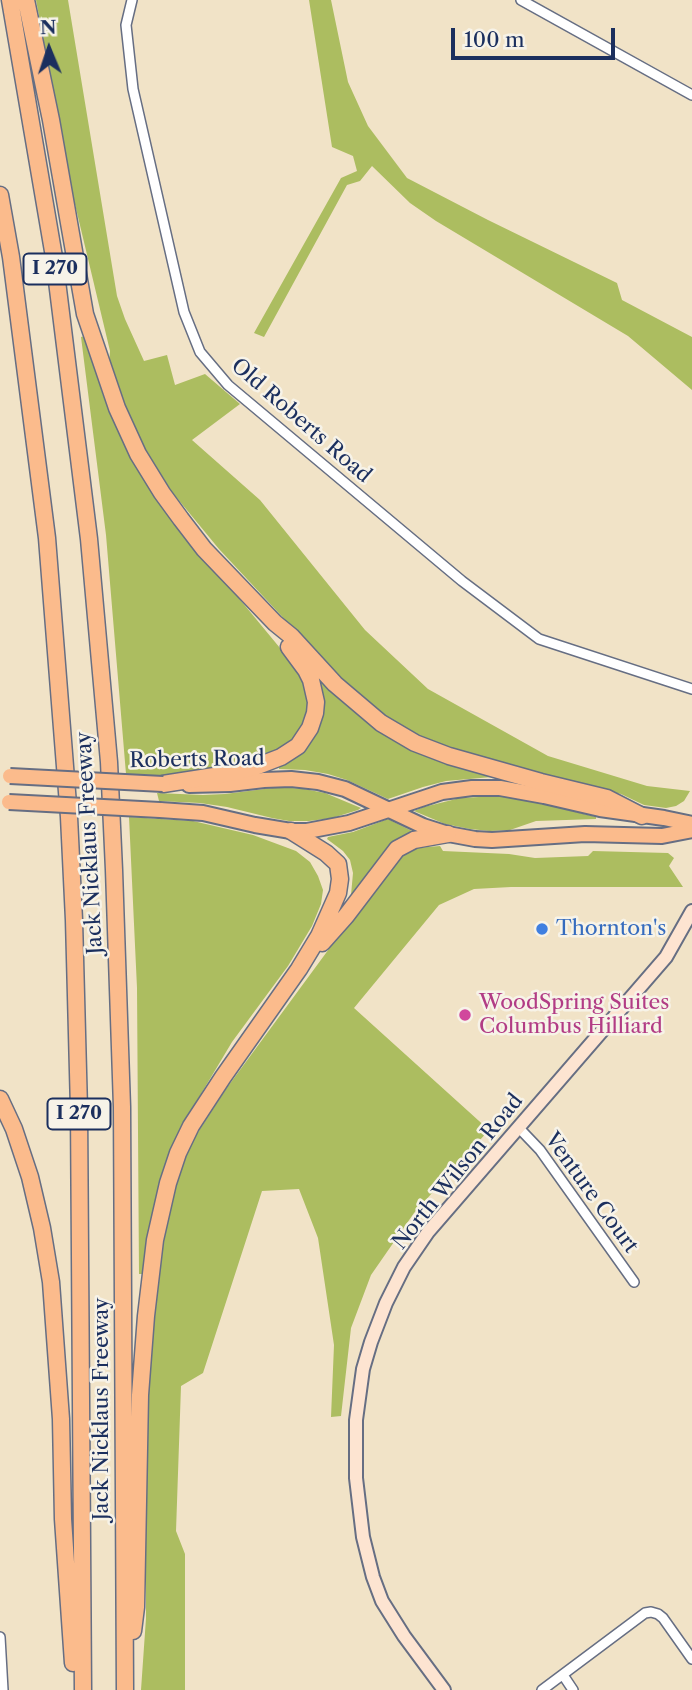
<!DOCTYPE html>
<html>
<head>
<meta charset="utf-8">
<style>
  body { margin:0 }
  #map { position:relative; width:692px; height:1690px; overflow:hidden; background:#f1e3c7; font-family:"Libre Caslon Text",serif }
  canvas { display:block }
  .north { position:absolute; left:14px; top:14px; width:70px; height:70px; -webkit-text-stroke:5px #f7f3e8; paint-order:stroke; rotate:358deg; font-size:19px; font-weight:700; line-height:28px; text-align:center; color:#1b2f5e }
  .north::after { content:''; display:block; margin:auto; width:24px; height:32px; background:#1b2f5e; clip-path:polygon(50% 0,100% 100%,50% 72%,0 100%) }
  .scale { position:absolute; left:451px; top:28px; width:164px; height:32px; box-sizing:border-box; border:4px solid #1b2f5e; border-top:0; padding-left:9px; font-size:21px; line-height:24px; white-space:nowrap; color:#1b2f5e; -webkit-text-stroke:5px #f7f3e8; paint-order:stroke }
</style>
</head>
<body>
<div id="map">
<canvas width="692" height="1690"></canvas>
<div class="north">N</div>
<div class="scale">100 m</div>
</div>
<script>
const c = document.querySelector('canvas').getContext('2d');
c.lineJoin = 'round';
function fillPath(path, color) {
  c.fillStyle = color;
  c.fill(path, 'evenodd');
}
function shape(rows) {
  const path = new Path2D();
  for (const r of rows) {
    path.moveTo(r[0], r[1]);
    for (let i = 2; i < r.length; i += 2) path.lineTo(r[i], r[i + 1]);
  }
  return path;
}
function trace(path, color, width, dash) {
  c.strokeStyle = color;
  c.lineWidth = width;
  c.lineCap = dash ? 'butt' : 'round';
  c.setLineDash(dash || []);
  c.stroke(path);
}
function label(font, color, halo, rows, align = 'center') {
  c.font = font + ' "Libre Caslon Text",serif';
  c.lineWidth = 5;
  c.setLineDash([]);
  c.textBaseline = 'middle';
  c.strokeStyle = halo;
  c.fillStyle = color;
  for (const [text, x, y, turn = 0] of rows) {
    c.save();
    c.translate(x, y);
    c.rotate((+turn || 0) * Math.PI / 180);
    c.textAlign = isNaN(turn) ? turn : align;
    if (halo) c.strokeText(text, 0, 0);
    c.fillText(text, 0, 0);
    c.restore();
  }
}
fillPath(shape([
  [36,0,68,0,117,296,125,319,144,361,167,355,175,385,205,374,240,404,192,440,260,500,365,630,428,689,548,756,647,786,690,791,684,801,676,806,666,808,644,805,621,794,458,752,423,738,389,718,362,697,331,669,219,549,172,492,146,450,129,415,109,366,110,351,73,196],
  [309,0,331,0,348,82,368,126,407,178,488,220,617,283,622,300,692,337,692,390,628,336,436,221,410,203,372,166,360,181,347,185,264,337,254,333,341,178,357,171,353,156,332,147],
  [85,336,103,395,125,445,154,495,178,529,218,573,299,671,308,690,308,709,303,725,293,740,281,750,243,763,177,776,126,774,106,535,81,337],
  [317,675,336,693,493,775,492,777,446,781,423,787,388,799,347,780,328,774,305,770,279,769,279,767,304,750,313,738,319,725,323,700,322,690],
  [280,787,304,789,325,793,361,808,358,810,332,818,309,821,289,821,272,818,227,807,200,803,159,801,157,793,203,795,225,794],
  [498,796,540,803,596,817,596,819,536,821,510,830,490,831,470,829,445,824,414,811,424,807,460,798],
  [129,817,193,821,253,835,296,851,310,862,318,876,323,890,321,904,312,926,288,966,232,1042,192,1109,174,1146,144,1274,139,1274,137,988],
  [388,819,414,832,414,834,353,896,351,895,353,873,350,860,343,851,327,839,328,837,353,832],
  [440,846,443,851,509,854,535,858,588,856,593,851,668,853,674,858,669,866,683,887,511,887,474,889,439,905,354,1008,489,1130,414,1213,371,1275,351,1328,341,1416,331,1417,334,1345,318,1238,299,1189,262,1191,203,1373,181,1386,176,1531,185,1554,185,1690,141,1690,146,1618,146,1468,150,1362,161,1255,168,1214,177,1177,193,1140,226,1089,387,870,398,859,416,848]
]), '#acbd60');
const minor = shape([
  [132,0,126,25,133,89,184,312,200,352,228,385,462,581,539,639,692,689],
  [521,0,692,95],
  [518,1127,540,1150,634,1282],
  [0,1637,3,1690],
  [563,1675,573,1690],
  [542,1690,645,1613,651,1612,658,1614,663,1618,692,1659]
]);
const secondary = shape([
  [444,1690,404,1636,382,1601,373,1577,363,1537,356,1478,356,1420,363,1369,371,1342,386,1303,404,1267,428,1232,666,957,692,911]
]);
const primary = shape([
  [189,785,230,784,264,780,291,779,318,782,345,789,423,826,448,834,475,839,492,840,585,834,662,836,692,830],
  [160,810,203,813,255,825,291,831,307,831,349,823,442,792,472,788,500,788,544,796,600,809,664,818,692,824]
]);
const motorway = shape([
  [10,0,54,257,89,539,109,762,114,870,122,1107,125,1690],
  [26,0,51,120,85,314,117,408,138,454,162,493,181,519,204,549,275,623,291,636,335,684,381,723,415,743,449,756,541,782,607,798,642,816],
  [0,195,11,257,47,538,69,817,74,920,79,1109,83,1690],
  [163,784,221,775,255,767,281,757,298,746,310,728,315,713,316,702,311,680,306,670,289,647],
  [322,943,346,916,397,849,414,840,448,834],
  [0,1099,14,1129,30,1177,42,1228,51,1282,61,1419,63,1519,73,1663],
  [133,1631,136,1607,140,1395,146,1316,155,1240,168,1183,178,1153,191,1126,223,1077,299,969,319,936,338,893,340,879,338,864,326,853,291,831]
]);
trace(minor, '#666e83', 12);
trace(secondary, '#666e83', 16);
trace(primary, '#666e83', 18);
trace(motorway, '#666e83', 19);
trace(minor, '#fff', 9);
trace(secondary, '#fde4d1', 12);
trace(primary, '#fbbb8c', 14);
trace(motorway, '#fbbb8c', 16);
const primaryBridge = shape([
  [10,776,163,784],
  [9,802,160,810]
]);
trace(primaryBridge, '#666e83', 18, []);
trace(primaryBridge, '#fbbb8c', 14);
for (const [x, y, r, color] of [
  [542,929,7,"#3f7fe0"],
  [465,1015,7,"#d1479c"]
]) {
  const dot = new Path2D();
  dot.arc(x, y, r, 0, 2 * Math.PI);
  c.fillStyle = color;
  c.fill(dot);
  trace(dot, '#f7f3e8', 2.5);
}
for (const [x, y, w] of [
  [55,269,63],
  [79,1114,63]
]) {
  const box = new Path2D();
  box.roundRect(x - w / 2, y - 15.5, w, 31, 5);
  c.fillStyle = '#f7f3e8';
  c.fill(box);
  trace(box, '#1b2f5e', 2);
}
label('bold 19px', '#1b2f5e', null, [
  ["I 270",55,269],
  ["I 270",79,1114]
]);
label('21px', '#1b2f5e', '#f7f3e8', [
  ["Old Roberts Road",301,421,41],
  ["Roberts Road",197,760,-1],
  ["Jack Nicklaus Freeway",90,843,-93],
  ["North Wilson Road",458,1172,-51],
  ["Venture Court",591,1193,54],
  ["Jack Nicklaus Freeway",102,1409,-90]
]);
label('21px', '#366cbe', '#f7f3e8', [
  ["Thornton's",556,929]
], 'left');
label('21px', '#b23c85', '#f7f3e8', [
  ["WoodSpring Suites",479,1003],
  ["Columbus Hilliard",479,1027]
], 'left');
</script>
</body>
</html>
